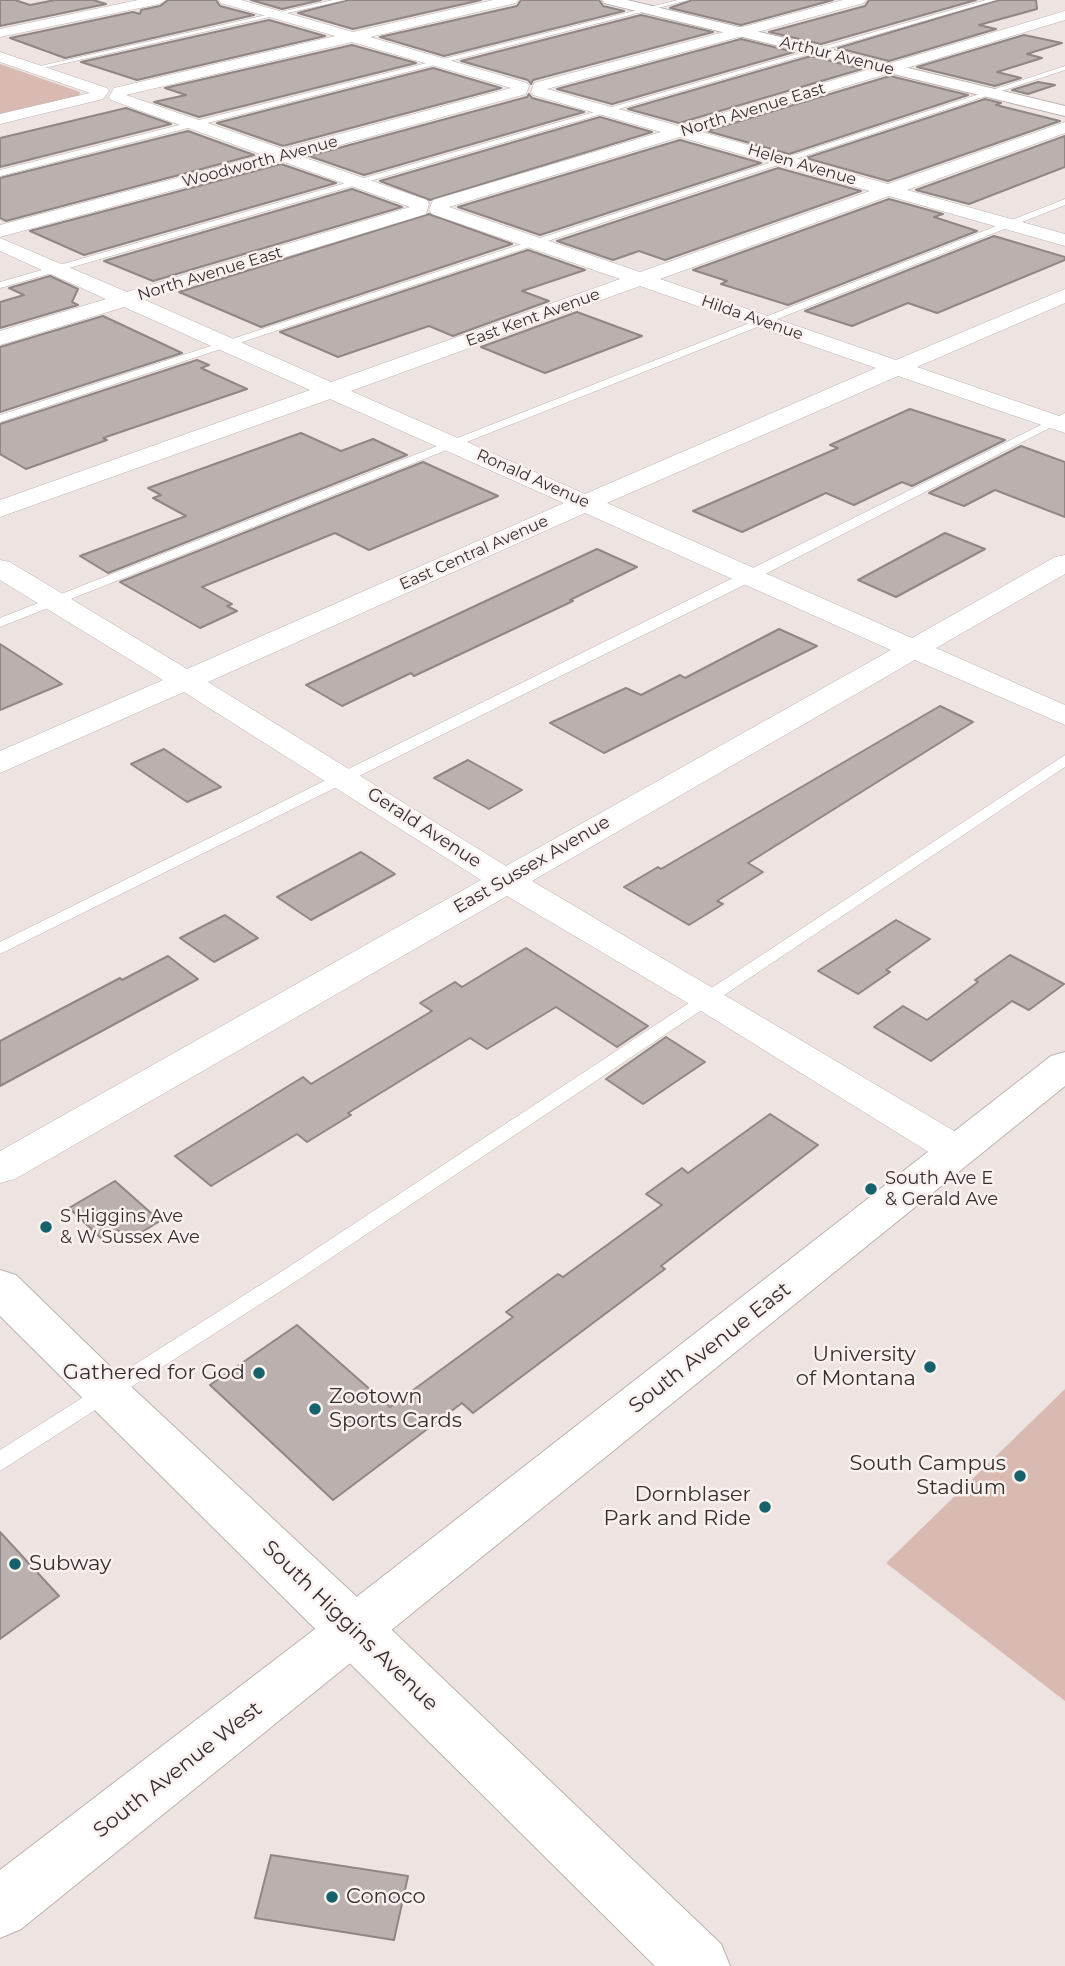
<!DOCTYPE html>
<html>
<head>
<meta charset="utf-8">
<style>
  body { margin:0 }
  canvas { display:block; background:#ede3e0 }
</style>
</head>
<body>
<canvas width="1065" height="1966"></canvas>
<script>
const c = document.querySelector('canvas').getContext('2d');
c.lineJoin = 'round';
function fillPath(path, color) {
  c.fillStyle = color;
  c.fill(path, 'evenodd');
}
function shape(rows) {
  const path = new Path2D();
  for (const r of rows) {
    path.moveTo(r[0], r[1]);
    for (let i = 2; i < r.length; i += 2) path.lineTo(r[i], r[i + 1]);
  }
  return path;
}
function trace(path, color, width, dash) {
  c.strokeStyle = color;
  c.lineWidth = width;
  c.lineCap = dash ? 'butt' : 'round';
  c.setLineDash(dash || []);
  c.stroke(path);
}
function label(font, color, halo, rows, align = 'center') {
  c.font = font + ' Montserrat,sans-serif';
  c.lineWidth = 5;
  c.setLineDash([]);
  c.textBaseline = 'middle';
  c.strokeStyle = halo;
  c.fillStyle = color;
  for (const [text, x, y, turn = 0] of rows) {
    c.save();
    c.translate(x, y);
    c.rotate((+turn || 0) * Math.PI / 180);
    c.textAlign = isNaN(turn) ? turn : align;
    if (halo) c.strokeText(text, 0, 0);
    c.fillText(text, 0, 0);
    c.restore();
  }
}
fillPath(shape([
  [0,64,80,92,79,96,0,115],
  [1065,1389,1065,1701,886,1563]
]), '#d9bab3');
const building = shape([
  [0,0,15,0,30,5,55,0,93,0,106,4,0,26,0,0],
  [168,0,216,0,220,6,254,15,65,58,10,38,133,12,140,14,141,10,160,6,168,0],
  [251,0,321,0,282,9,251,0],
  [348,0,481,0,353,29,298,13,348,0],
  [521,0,599,0,603,6,624,11,444,56,380,37,517,6,521,0],
  [692,0,833,0,741,25,670,8,692,0],
  [869,0,976,0,821,44,769,32,865,6,869,0],
  [999,0,1036,0,1037,9,979,25,996,29,889,61,838,48,999,0],
  [641,15,713,32,533,80,531,84,528,80,461,61,641,15],
  [269,20,325,36,137,80,81,62,269,20],
  [1024,35,1062,43,1027,54,1042,58,997,72,1021,78,995,86,917,67,1024,35],
  [741,39,794,52,612,104,557,89,741,39],
  [352,45,416,63,199,117,154,102,186,95,165,88,352,45],
  [811,56,862,69,679,123,628,109,811,56],
  [433,68,501,88,283,146,217,123,433,68],
  [890,76,968,95,789,154,707,131,890,76],
  [1038,82,1055,85,1028,94,1012,90,1038,82],
  [529,94,532,98,584,112,364,175,309,156,527,97,529,94],
  [985,99,1001,103,996,105,1060,121,888,181,806,158,985,99],
  [126,108,171,124,0,167,0,138,126,108],
  [600,117,652,132,430,200,380,181,600,117],
  [188,131,254,155,6,221,0,218,0,178,188,131],
  [1065,136,1065,167,969,204,916,190,1065,136],
  [680,140,761,163,540,235,458,207,680,140],
  [281,164,336,183,84,255,30,231,281,164],
  [778,168,861,191,665,260,639,251,613,260,557,241,778,168],
  [352,189,402,207,153,281,104,261,352,189],
  [889,199,943,214,934,217,977,231,788,305,721,284,727,281,693,270,889,199],
  [429,214,512,244,261,327,179,292,429,214],
  [994,236,1065,257,1065,260,937,313,908,303,852,326,805,311,994,236],
  [528,250,585,270,522,291,549,301,453,336,429,326,338,357,280,332,528,250],
  [50,276,78,289,72,302,78,305,0,328,0,302,24,295,9,288,50,276],
  [577,312,642,336,545,373,481,347,577,312],
  [103,316,182,353,0,412,0,347,103,316],
  [197,360,209,365,201,368,247,389,103,438,107,440,26,469,0,454,0,424,197,360],
  [910,409,1005,440,912,486,902,482,854,505,826,493,742,532,693,511,838,448,830,445,910,409],
  [301,433,341,451,373,439,407,455,108,573,80,556,186,516,153,498,161,495,148,488,301,433],
  [1021,446,1065,462,1065,517,995,490,964,506,929,493,1021,446],
  [423,462,498,496,369,550,335,533,202,587,232,604,227,606,237,611,200,628,120,582,423,462],
  [945,533,985,549,896,597,858,580,945,533],
  [597,549,637,567,570,600,573,601,414,676,411,673,342,706,306,685,597,549],
  [779,629,817,646,604,753,550,723,626,688,641,695,680,675,685,678,779,629],
  [0,644,62,684,0,710,0,644],
  [940,706,973,722,748,863,763,872,717,901,723,904,689,925,624,887,658,867,661,869,940,706],
  [164,749,221,787,187,802,131,764,164,749],
  [468,760,522,790,489,809,434,778,468,760],
  [361,852,395,874,311,920,277,897,361,852],
  [225,915,258,938,214,962,180,938,225,915],
  [896,920,930,939,886,970,890,972,858,994,818,971,896,920],
  [526,948,648,1026,617,1047,556,1007,487,1049,470,1038,348,1113,351,1115,307,1142,297,1134,211,1186,175,1156,303,1077,311,1084,432,1011,420,1003,455,982,462,987,526,948],
  [1010,955,1064,984,1029,1010,1012,1001,931,1061,874,1027,903,1006,927,1020,978,982,975,980,1010,955],
  [168,956,198,979,0,1086,0,1041,120,978,122,980,168,956],
  [666,1037,705,1062,643,1104,606,1079,666,1037],
  [770,1114,818,1145,661,1266,665,1269,473,1413,462,1403,333,1500,210,1385,297,1325,390,1407,513,1317,506,1312,558,1274,563,1277,662,1205,646,1194,682,1168,688,1173,770,1114],
  [115,1181,160,1221,129,1240,118,1230,103,1240,69,1208,115,1181],
  [0,1532,59,1596,0,1639,0,1532],
  [271,1855,408,1876,394,1940,255,1918,271,1855]
]);
fillPath(building, '#bab0ae');
trace(building, '#908785', 2);
const service = shape([
  [333,0,345,0,35,70,31,68,333,0],
  [678,0,689,0,0,176,0,170,678,0],
  [986,0,996,0,0,288,0,282,986,0],
  [1065,66,1065,70,0,422,0,415,1065,66],
  [1065,199,1065,205,0,627,0,618,1065,199],
  [1065,413,1065,420,736,589,0,954,0,942,1065,413],
  [1065,755,1065,767,301,1278,0,1471,0,1450,287,1268,1065,755]
]);
const minor = shape([
  [138,0,166,0,159,4,0,37,0,29,138,0],
  [219,0,241,0,353,32,493,0,518,0,516,3,370,37,527,83,529,86,526,94,300,156,427,200,429,204,426,214,145,300,331,382,620,279,432,214,429,210,433,200,661,132,533,95,531,92,534,83,843,0,866,0,864,3,547,89,679,126,1065,11,1065,20,698,131,888,184,1065,122,1065,133,907,190,1065,234,1065,246,889,196,660,279,896,360,1065,289,1065,303,917,367,1065,418,1065,433,898,376,607,503,912,638,1055,557,1065,555,1065,574,936,648,1065,705,1065,725,915,660,532,881,971,1141,977,1151,971,1161,957,1165,943,1161,693,1006,507,896,15,1179,0,1183,0,1151,481,880,184,692,0,773,0,751,163,680,0,580,0,560,10,562,187,669,564,503,330,399,0,517,0,500,310,390,124,307,0,345,0,331,106,299,0,251,0,238,127,292,410,207,281,161,0,237,0,225,263,155,111,100,109,97,114,88,335,36,221,3,219,0],
  [352,42,511,88,283,149,126,95,352,42],
  [680,137,870,191,640,272,449,207,680,137],
  [640,286,876,368,585,494,351,391,640,286],
  [585,513,891,650,506,866,208,682,585,513],
  [0,52,107,88,109,91,103,99,0,124,0,114,90,93,0,62,0,52]
]);
const tertiary = shape([
  [602,0,627,0,1065,106,1065,116,604,3,602,0],
  [1065,1052,1065,1086,21,1929,0,1938,0,1870,336,1613,1051,1056,1065,1052]
]);
const secondary = shape([
  [0,1270,16,1275,124,1380,374,1613,721,1944,730,1966,655,1966,0,1316,0,1270]
]);
trace(service, '#bcb3b1', 1);
trace(minor, '#bcb3b1', 1);
trace(tertiary, '#bcb3b1', 2);
trace(secondary, '#bcb3b1', 2);
fillPath(service, '#fff');
fillPath(minor, '#fff');
fillPath(tertiary, '#fff');
fillPath(secondary, '#fff');
for (const [x, y, r, color] of [
  [871,1189,7,"#15626c"],
  [46,1227,7,"#15626c"],
  [930,1367,7,"#15626c"],
  [259,1373,7,"#15626c"],
  [315,1409,7,"#15626c"],
  [1020,1476,7,"#15626c"],
  [765,1507,7,"#15626c"],
  [15,1564,7,"#15626c"],
  [332,1897,7,"#15626c"]
]) {
  const dot = new Path2D();
  dot.arc(x, y, r, 0, 2 * Math.PI);
  c.fillStyle = color;
  c.fill(dot);
  trace(dot, '#faf0ee', 2.5);
}
label('16px', '#33302f', '#faf0ee', [
  ["Arthur Avenue",837,56,14],
  ["North Avenue East",753,110,-17],
  ["Woodworth Avenue",260,162,-15],
  ["Helen Avenue",802,165,16],
  ["North Avenue East",210,274,-17],
  ["East Kent Avenue",533,318,-20],
  ["Hilda Avenue",752,318,19],
  ["Ronald Avenue",533,479,24],
  ["East Central Avenue",474,553,-24]
]);
label('18px', '#33302f', '#faf0ee', [
  ["Gerald Avenue",424,828,33],
  ["East Sussex Avenue",532,865,-30]
]);
label('18px', '#33302f', '#faf0ee', [
  ["South Ave E",885,1179],
  ["& Gerald Ave",885,1200],
  ["S Higgins Ave",60,1217],
  ["& W Sussex Ave",60,1238]
], 'left');
label('21px', '#33302f', '#faf0ee', [
  ["South Avenue East",710,1348,-38],
  ["South Higgins Avenue",350,1626,44],
  ["South Avenue West",178,1770,-38]
]);
label('21px', '#33302f', '#faf0ee', [
  ["University",916,1355],
  ["of Montana",916,1379],
  ["Gathered for God",245,1373],
  ["Zootown",329,1397,"left"],
  ["Sports Cards",329,1421,"left"],
  ["South Campus",1006,1464],
  ["Stadium",1006,1488],
  ["Dornblaser",751,1495],
  ["Park and Ride",751,1519],
  ["Subway",29,1564,"left"],
  ["Conoco",346,1897,"left"]
], 'right');
</script>
</body>
</html>
